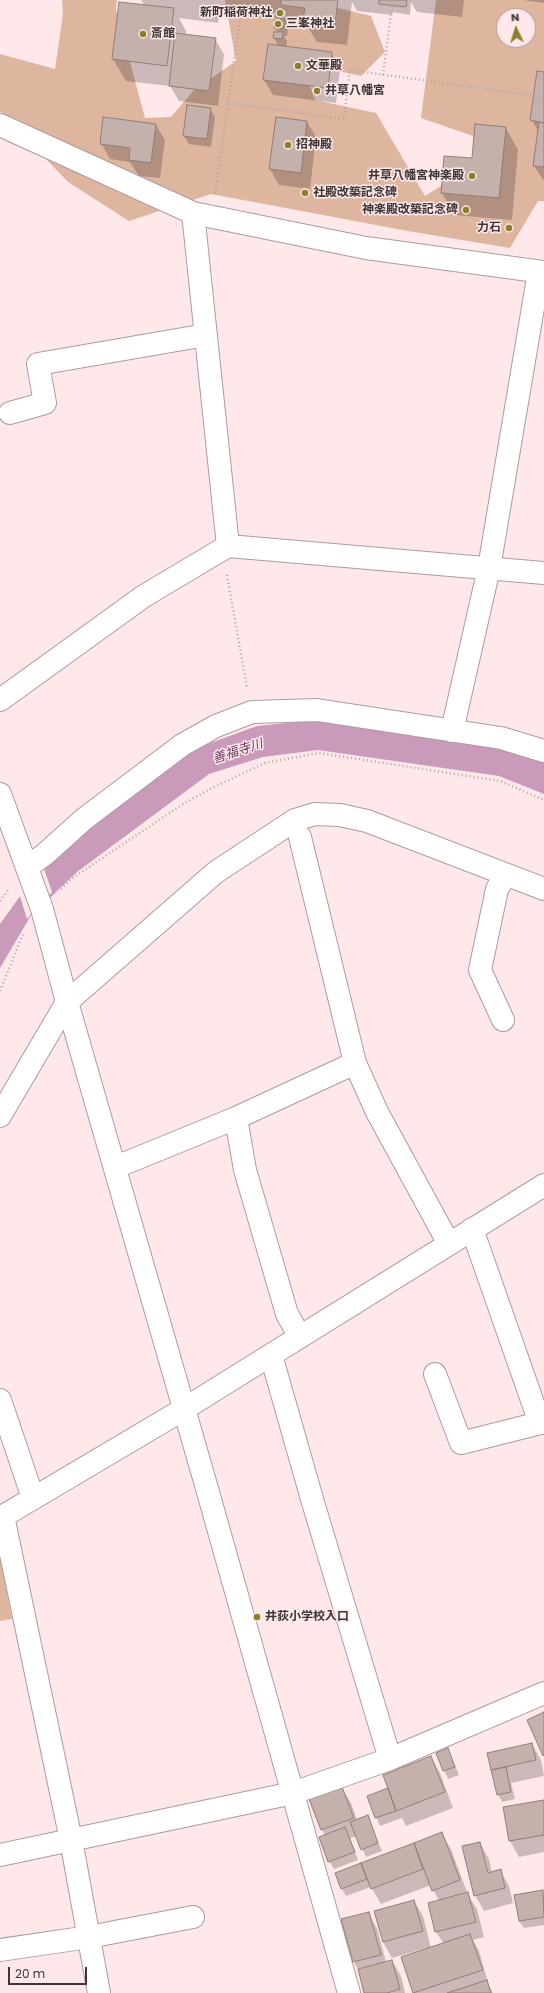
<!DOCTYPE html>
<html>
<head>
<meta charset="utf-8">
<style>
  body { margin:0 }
  #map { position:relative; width:544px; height:1993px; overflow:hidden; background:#fee8e9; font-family:Poppins,sans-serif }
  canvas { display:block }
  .north { position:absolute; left:496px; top:8px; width:40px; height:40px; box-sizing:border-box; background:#fee8e9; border:1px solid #b1a0a1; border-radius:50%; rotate:356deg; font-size:11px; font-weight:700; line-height:16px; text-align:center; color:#3e3536 }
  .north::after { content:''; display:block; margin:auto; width:14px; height:18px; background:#888129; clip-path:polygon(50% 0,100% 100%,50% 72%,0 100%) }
  .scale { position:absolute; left:8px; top:1967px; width:79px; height:18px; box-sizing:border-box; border:2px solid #3e3536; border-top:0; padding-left:5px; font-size:12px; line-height:14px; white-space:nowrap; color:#3e3536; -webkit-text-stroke:3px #fee8e9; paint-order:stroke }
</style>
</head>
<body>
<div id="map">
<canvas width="544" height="1993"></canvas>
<div class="north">N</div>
<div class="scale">20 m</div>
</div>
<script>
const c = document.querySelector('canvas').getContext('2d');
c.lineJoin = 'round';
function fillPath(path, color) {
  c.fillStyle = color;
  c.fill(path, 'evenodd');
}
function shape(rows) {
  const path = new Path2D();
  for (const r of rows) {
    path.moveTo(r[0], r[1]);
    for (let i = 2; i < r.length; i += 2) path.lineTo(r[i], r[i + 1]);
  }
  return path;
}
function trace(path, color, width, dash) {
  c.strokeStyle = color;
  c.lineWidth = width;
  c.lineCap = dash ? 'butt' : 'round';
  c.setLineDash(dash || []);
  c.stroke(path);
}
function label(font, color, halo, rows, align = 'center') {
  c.font = font + ' Poppins,"Noto Sans JP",sans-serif';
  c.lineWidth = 3;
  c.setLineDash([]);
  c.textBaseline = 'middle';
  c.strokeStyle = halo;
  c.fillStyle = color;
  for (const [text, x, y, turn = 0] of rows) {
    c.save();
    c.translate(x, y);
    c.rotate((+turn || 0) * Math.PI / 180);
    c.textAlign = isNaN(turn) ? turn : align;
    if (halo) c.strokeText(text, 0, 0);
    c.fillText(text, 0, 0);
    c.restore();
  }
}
fillPath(shape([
  [62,0,117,0,116,10,145,118,171,117,194,90,236,61,225,0,306,0,371,16,385,52,361,76,302,63,315,100,376,113,425,196,479,162,473,136,421,118,436,0,544,0,544,201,538,201,510,248,408,231,211,194,129,221,68,182,0,111,0,54,55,69,63,14],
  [504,16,528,16,528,40,504,40],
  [0,1556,12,1619,0,1621]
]), '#deb59f');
fillPath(shape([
  [317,720,514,749,544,759,544,794,499,776,318,750,263,757,209,774,77,872,30,917,0,968,0,924,49,856,191,750,257,726]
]), '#ca9abb');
fillPath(shape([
  [42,863,52,892,27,919,19,893]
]), '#fee8e9');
fillPath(shape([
  [141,0,464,0,462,17,417,12,411,2,410,15,393,12,392,15,357,11,352,2,347,45,317,42,309,29,294,27,291,21,291,26,285,25,288,30,287,36,284,36,287,41,286,48,331,53,340,69,336,103,273,95,264,80,279,47,274,38,275,33,278,33,275,28,279,21,276,17,277,13,220,6,218,23,179,18,186,31,186,35,215,39,224,54,218,106,179,101,170,86,126,81,113,59,145,6],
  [523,0,544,0,544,3],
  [544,73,544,181,534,166,539,133,532,120],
  [188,106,210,109,215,117,211,147,189,144,184,136],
  [276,118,307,122,316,137,310,189,279,185,270,169],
  [156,125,165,140,160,178,139,176,130,162,110,159,101,143],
  [506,128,518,150,512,220,454,215,442,193,472,159],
  [532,1744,541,1760,544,1776,511,1783,515,1799,502,1802,498,1794,488,1754],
  [448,1749,459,1775,448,1779,437,1754],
  [431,1758,440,1773,453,1808,406,1826,402,1818,380,1826,368,1797,389,1789],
  [342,1788,351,1803,357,1820,367,1816,382,1851,366,1857,357,1836,350,1838,358,1860,334,1869,329,1861,325,1836,310,1800],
  [544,1801,544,1852,519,1857,510,1841,504,1807],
  [442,1834,451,1849,468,1895,477,1909,484,1937,473,1940,479,1951,489,1986,493,1993,414,1993,402,1958,426,1950,426,1948,392,1958,383,1942,375,1912,414,1901,423,1916,431,1948,444,1944,436,1932,429,1903,439,1901,431,1885,381,1904,371,1887,346,1896,342,1889,361,1864,363,1868,362,1863],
  [480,1843,489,1859,492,1873,500,1870,509,1886,513,1903,484,1911,475,1895],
  [542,1891,544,1894,544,1925,524,1928,519,1921],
  [368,1913,377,1928,386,1962,392,1961,401,1976,405,1993,365,1993,360,1972,354,1962,342,1920]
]), '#0003');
const building = shape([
  [281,0,338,0,335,24,303,20,305,8,281,5,281,0],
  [379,0,407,0,406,7,379,4,379,0],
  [119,2,174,8,167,66,112,59,119,2],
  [277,8,287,10,287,19,275,17,277,8],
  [275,20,284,21,283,29,274,28,275,20],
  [274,32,283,32,282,39,273,38,274,32],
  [175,33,216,38,209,91,169,86,175,33],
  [268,44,332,52,328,88,263,80,268,44],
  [537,71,544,72,544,123,530,120,537,71],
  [187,105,211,108,207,139,183,136,187,105],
  [103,117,156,124,151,163,129,160,130,148,100,144,103,117],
  [276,117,307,121,301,173,269,169,276,117],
  [539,122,544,123,544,167,533,166,539,122],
  [475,124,506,127,499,198,441,193,444,156,472,158,475,124],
  [544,1712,544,1755,543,1756,527,1720,544,1712],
  [532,1743,536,1760,491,1770,487,1753,532,1743],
  [448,1748,455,1767,443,1771,436,1753,448,1748],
  [431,1756,445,1792,396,1811,383,1775,431,1756],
  [506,1767,511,1792,497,1795,491,1770,506,1767],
  [342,1787,354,1818,321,1830,309,1799,342,1787],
  [388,1788,396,1811,375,1818,367,1796,388,1788],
  [544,1800,544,1835,509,1841,503,1807,544,1800],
  [368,1815,378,1843,361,1850,350,1822,368,1815],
  [345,1827,355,1852,328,1862,319,1837,345,1827],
  [442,1832,460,1880,432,1891,414,1843,442,1832],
  [480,1842,488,1873,501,1869,505,1888,474,1896,462,1846,480,1842],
  [414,1843,423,1869,371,1889,361,1863,414,1843],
  [361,1863,367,1879,341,1889,335,1873,361,1863],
  [543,1890,544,1917,519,1921,514,1895,543,1890],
  [468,1892,476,1922,435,1932,428,1903,468,1892],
  [414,1900,423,1931,383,1942,374,1911,414,1900],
  [369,1912,381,1955,353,1962,341,1919,369,1912],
  [470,1934,483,1970,413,1993,401,1957,470,1934],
  [392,1960,400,1989,387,1993,364,1993,358,1969,392,1960],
  [487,1980,491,1993,447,1993,487,1980]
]);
fillPath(building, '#c5b1ac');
trace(building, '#917e7a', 1);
const minor = shape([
  [0,125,193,213,228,546,144,596,0,700],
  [193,213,366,248,544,272],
  [10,413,45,403,38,364,206,335],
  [228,546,544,573],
  [452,731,489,568,539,272],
  [0,794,42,909,67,1002,208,1492,349,1993],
  [300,837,355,1063,377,1112,449,1244],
  [27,867,44,855,84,819,182,745,216,726,252,712,317,710,501,738,544,751],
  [503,1020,480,970,497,889,506,875],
  [0,1116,67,1002,216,872,295,820,315,814,340,815,367,821,544,889],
  [236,1118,245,1170,287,1314,300,1337],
  [116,1167,236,1118,355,1063],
  [472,1229,540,1423,544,1423],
  [271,1355,312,1499,390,1759],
  [435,1374,461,1443,540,1423],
  [0,1400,33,1498],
  [3,1516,71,1840,99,1993],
  [0,1518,184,1409,544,1185],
  [0,1855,293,1793,390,1759,544,1693],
  [0,1950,89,1937,193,1917]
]);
trace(minor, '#af9a9c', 24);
trace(shape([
  [383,75,393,0],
  [228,103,344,119,350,70,544,97],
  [215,193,242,5],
  [227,575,247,688],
  [61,889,71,879,183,804,212,788,265,763,319,753,500,781,544,800],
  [0,901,8,890],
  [0,991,23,934]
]), '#b4a3a4', 2.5, [1, 3]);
trace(minor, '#fff', 22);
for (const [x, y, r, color] of [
  [280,13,4,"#888129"],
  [278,24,4,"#888129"],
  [143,34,4,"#888129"],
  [298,66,4,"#888129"],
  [317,91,4,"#888129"],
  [288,145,4,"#888129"],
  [472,176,4,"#888129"],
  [305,193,4,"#888129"],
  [466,210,4,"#888129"],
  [509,228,4,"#888129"],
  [257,1617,4,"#888129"]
]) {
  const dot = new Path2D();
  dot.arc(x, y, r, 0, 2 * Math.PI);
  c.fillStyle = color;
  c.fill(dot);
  trace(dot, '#fee8e9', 1.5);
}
label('bold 12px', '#3e3536', '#fee8e9', [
  ["新町稲荷神社",272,13,"right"],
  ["三峯神社",286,24],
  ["斎館",151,34],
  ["文華殿",306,66],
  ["井草八幡宮",325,91],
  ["招神殿",296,145],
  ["井草八幡宮神楽殿",464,176,"right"],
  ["社殿改築記念碑",313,193],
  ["神楽殿改築記念碑",458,210,"right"],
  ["力石",501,228,"right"],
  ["井荻小学校入口",265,1617]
], 'left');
label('italic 13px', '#713663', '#fee8e9', [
  ["善福寺川",238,752,-18]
]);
</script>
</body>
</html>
